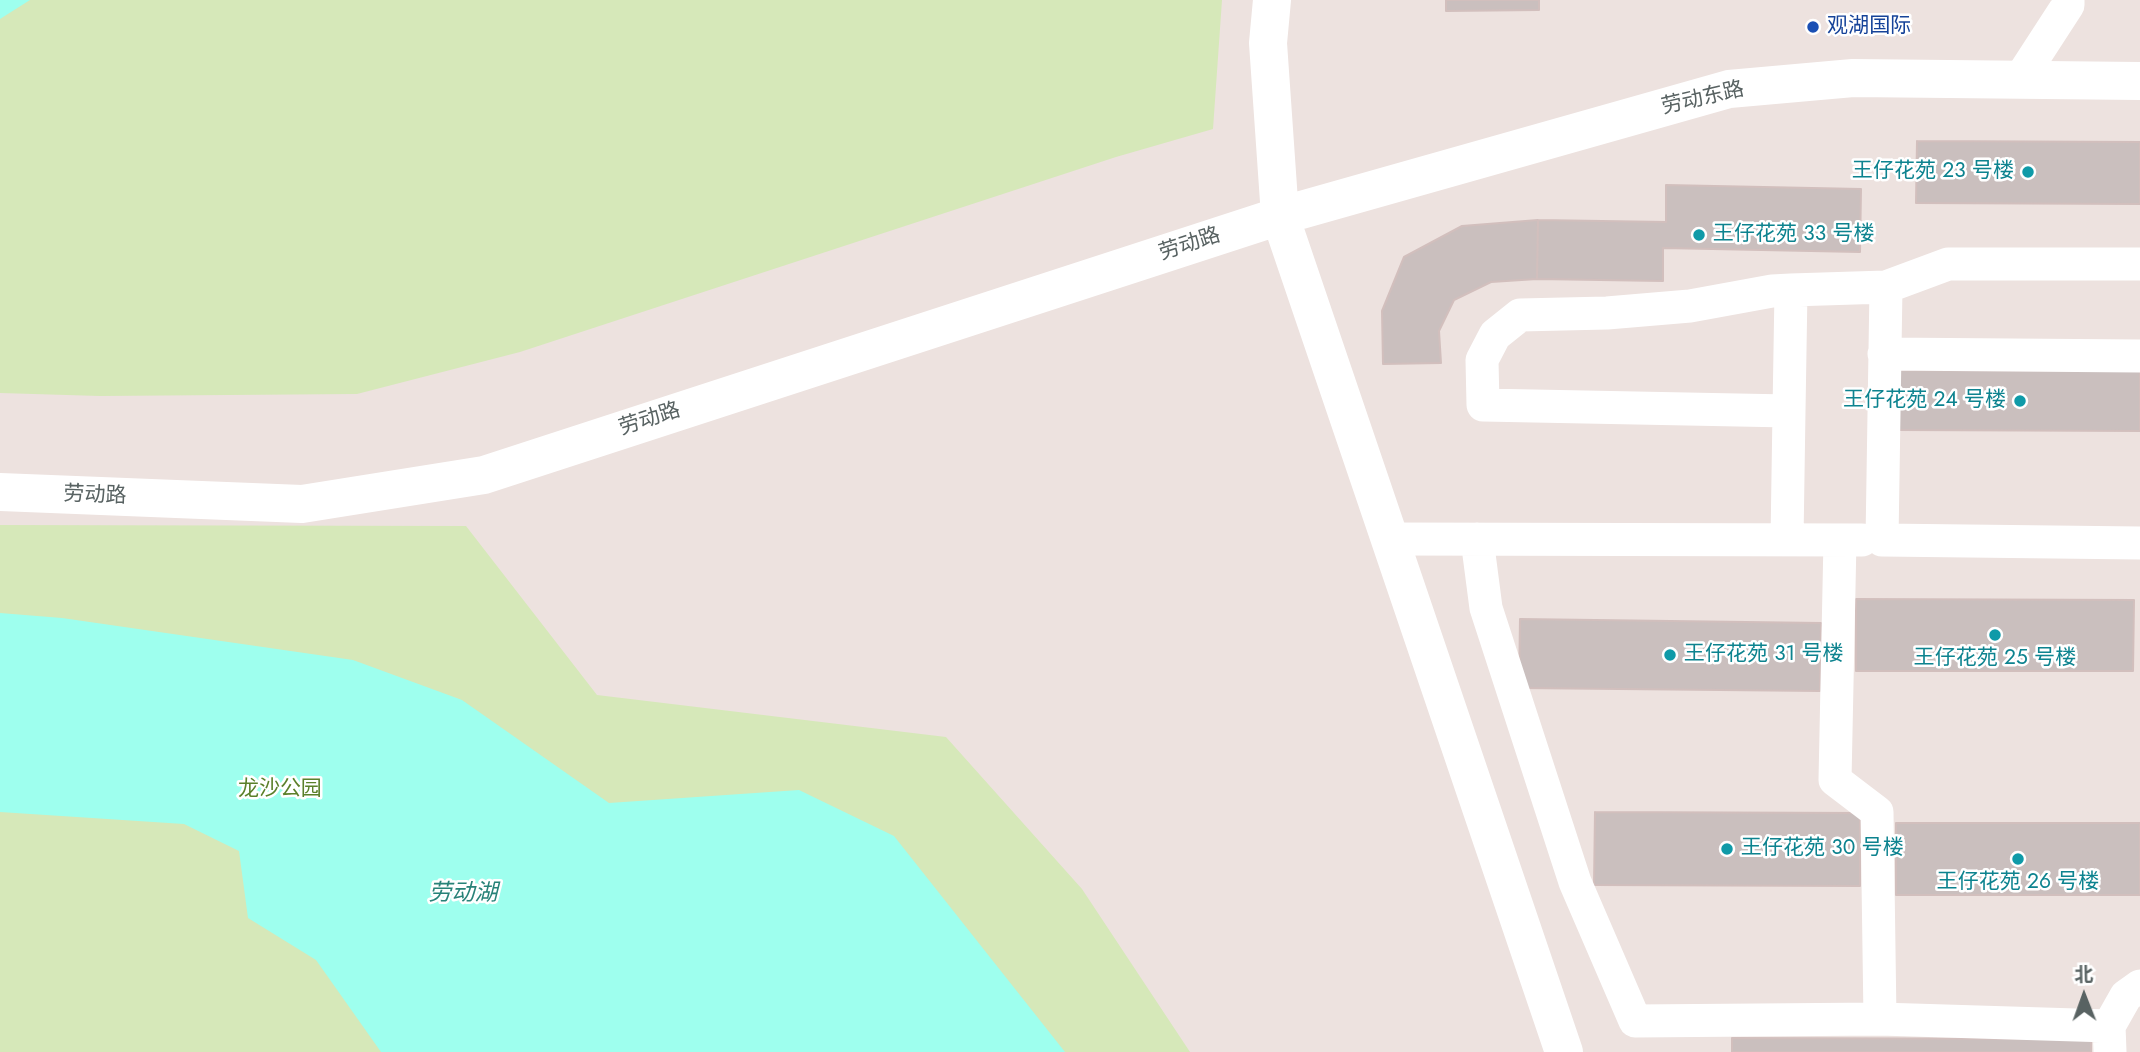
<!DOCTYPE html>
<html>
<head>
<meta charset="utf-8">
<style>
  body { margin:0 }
  #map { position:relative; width:2140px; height:1052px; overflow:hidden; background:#ede2df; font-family:Jost,"Noto Sans SC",sans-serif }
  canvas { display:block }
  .north { position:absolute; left:2049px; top:961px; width:70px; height:70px; -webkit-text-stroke:5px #fff; paint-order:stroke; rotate:359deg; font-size:19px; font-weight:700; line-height:28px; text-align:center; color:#586262 }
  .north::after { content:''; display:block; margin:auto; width:24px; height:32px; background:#586262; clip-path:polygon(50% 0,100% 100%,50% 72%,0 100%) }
</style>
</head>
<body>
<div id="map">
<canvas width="2140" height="1052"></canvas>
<div class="north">北</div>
</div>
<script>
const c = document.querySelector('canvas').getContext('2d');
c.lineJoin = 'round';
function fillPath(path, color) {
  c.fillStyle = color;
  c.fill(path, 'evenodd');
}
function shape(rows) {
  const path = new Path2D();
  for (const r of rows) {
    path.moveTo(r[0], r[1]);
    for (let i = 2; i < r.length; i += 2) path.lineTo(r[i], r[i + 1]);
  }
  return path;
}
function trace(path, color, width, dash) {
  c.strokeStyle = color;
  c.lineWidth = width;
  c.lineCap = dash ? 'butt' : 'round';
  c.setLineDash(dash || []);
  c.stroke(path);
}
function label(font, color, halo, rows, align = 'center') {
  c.font = font + ' Jost,"Noto Sans SC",sans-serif';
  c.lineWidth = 5;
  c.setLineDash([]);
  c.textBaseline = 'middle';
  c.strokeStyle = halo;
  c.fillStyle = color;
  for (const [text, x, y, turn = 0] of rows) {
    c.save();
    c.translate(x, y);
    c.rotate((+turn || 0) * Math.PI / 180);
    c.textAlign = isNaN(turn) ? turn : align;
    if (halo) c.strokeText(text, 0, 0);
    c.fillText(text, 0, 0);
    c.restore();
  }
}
fillPath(shape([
  [0,0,1222,0,1213,129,1116,157,520,352,357,394,100,396,0,393],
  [0,525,466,526,597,695,946,737,1082,889,1190,1052,0,1052]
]), '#d6e8b9');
fillPath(shape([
  [0,0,30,0,0,19],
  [0,613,62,618,353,660,462,700,609,803,799,790,894,836,1065,1052,381,1052,316,960,248,918,239,851,184,824,0,812]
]), '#9effee');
const building = shape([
  [1446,0,1539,0,1539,10,1446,11,1446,0],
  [1917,141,2140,142,2140,204,1916,203,1917,141],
  [1666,185,1861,189,1860,252,1663,248,1663,281,1537,279,1538,220,1666,222,1666,185],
  [1538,220,1537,279,1491,282,1454,300,1439,331,1441,363,1383,364,1382,311,1404,257,1462,226,1538,220],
  [1899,370,2140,371,2140,431,1899,430,1899,370],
  [1856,599,2134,600,2133,671,1856,671,1856,599],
  [1520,619,1821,623,1820,691,1519,688,1520,619],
  [1595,812,1860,813,1860,886,1594,885,1595,812],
  [1896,823,2140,823,2140,895,1896,895,1896,823],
  [1732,1038,2091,1039,2091,1052,1732,1052,1732,1038]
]);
fillPath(building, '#cabfbe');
trace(building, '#d2bfbd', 2);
trace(shape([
  [2020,79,2068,5,2068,0],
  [2140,264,1948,264,1886,287,1882,540,2140,543],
  [1791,290,1789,411,1483,405,1482,360,1495,335,1520,315,1607,313,1690,306,1772,291,1791,290,1886,287],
  [1884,354,2140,356],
  [1389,539,1862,540],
  [1477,539,1486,608,1575,882,1635,1021,1880,1019],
  [1787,540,1789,411],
  [1840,540,1835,780,1877,812,1880,1019,2109,1026],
  [2110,1052,2109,1026,2126,996,2140,986]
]), '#fff', 33);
trace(shape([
  [1272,0,1268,43,1280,216,1564,1052],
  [0,492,302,504,484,475,1280,216,1729,89,1853,78,2140,81]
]), '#fff', 38);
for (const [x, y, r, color] of [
  [1813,27,7,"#1a4fb4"],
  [2028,172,7,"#0f9aa8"],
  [1699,235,7,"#0f9aa8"],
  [2020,401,7,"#0f9aa8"],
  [1995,635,7,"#0f9aa8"],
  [1670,655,7,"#0f9aa8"],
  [1727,849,7,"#0f9aa8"],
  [2018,859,7,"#0f9aa8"]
]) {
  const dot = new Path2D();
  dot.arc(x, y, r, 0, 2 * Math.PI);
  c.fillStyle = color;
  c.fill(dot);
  trace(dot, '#fff', 2.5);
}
label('21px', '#164399', '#fff', [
  ["观湖国际",1827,27]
], 'left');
label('21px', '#586262', '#fff', [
  ["劳动东路",1703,99,-13],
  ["劳动路",1190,245,-18],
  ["劳动路",650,420,-18],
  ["劳动路",95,496,2]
]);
label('21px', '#0d838f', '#fff', [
  ["王仔花苑 23 号楼",2014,172,"right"],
  ["王仔花苑 33 号楼",1713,235],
  ["王仔花苑 24 号楼",2006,401,"right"],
  ["王仔花苑 31 号楼",1684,655],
  ["王仔花苑 25 号楼",1995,659,"center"],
  ["王仔花苑 30 号楼",1741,849],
  ["王仔花苑 26 号楼",2018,883,"center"]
], 'left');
label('21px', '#5b802b', '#fff', [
  ["龙沙公园",280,790]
]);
label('italic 23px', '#278278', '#fff', [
  ["劳动湖",463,894]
]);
</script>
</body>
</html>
